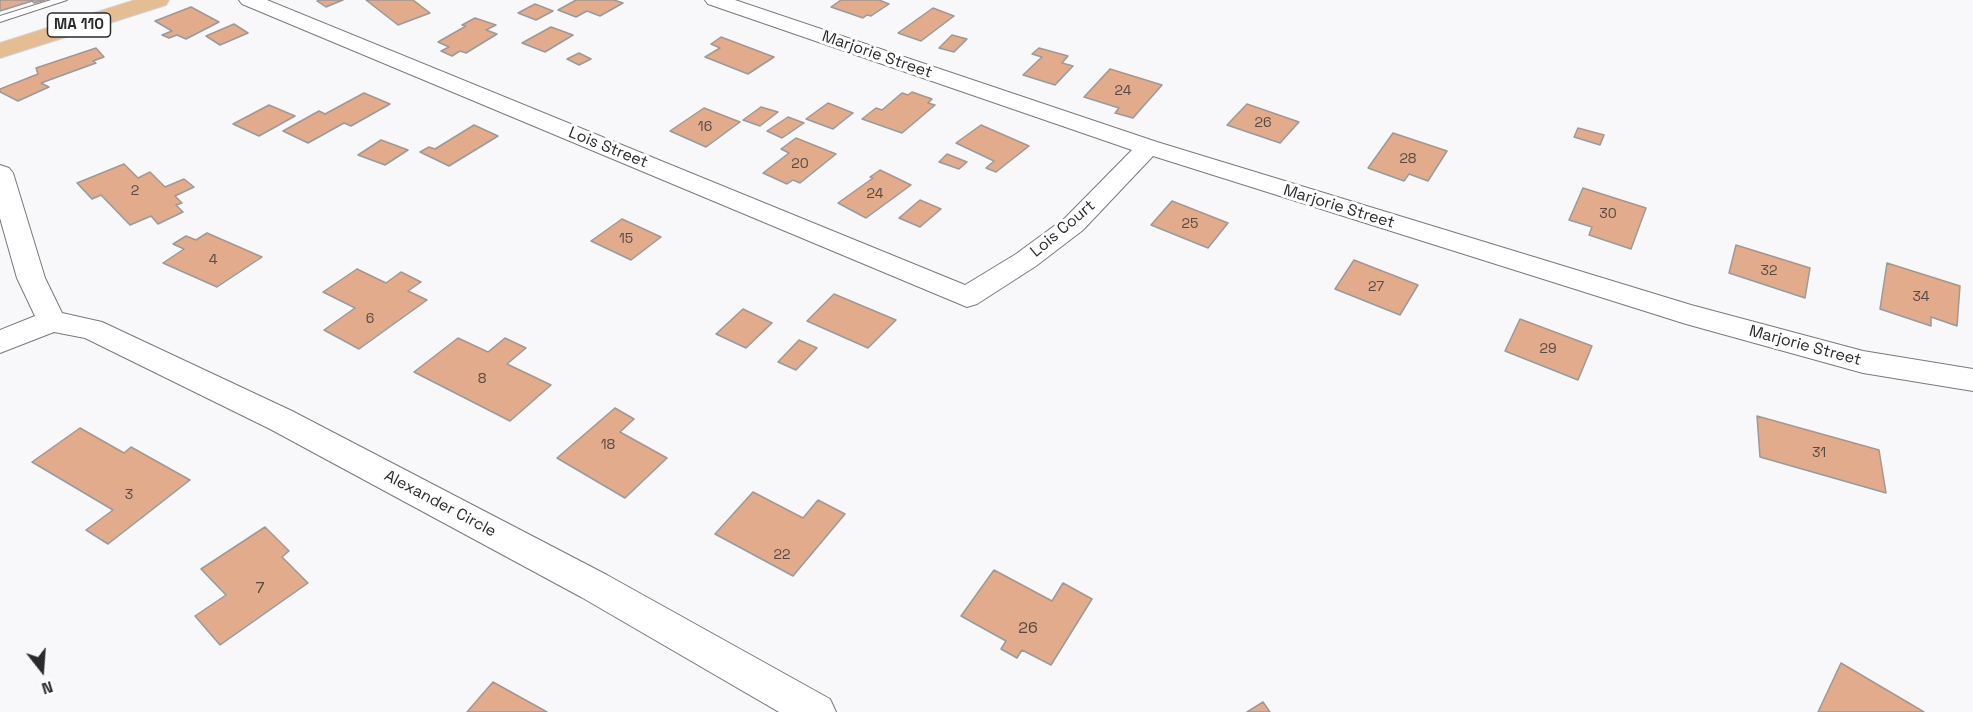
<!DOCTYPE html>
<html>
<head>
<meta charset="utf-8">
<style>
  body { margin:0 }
  #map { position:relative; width:1973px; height:712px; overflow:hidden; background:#f8f8fb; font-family:"Space Grotesk",sans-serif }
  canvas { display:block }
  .north { position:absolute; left:12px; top:640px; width:60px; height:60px; -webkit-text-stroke:4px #fff; paint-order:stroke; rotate:163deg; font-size:16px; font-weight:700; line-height:24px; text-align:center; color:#2a2a2b }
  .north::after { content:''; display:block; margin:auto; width:21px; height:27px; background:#2a2a2b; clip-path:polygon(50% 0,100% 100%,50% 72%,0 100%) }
</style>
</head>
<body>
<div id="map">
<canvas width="1973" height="712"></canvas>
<div class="north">N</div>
</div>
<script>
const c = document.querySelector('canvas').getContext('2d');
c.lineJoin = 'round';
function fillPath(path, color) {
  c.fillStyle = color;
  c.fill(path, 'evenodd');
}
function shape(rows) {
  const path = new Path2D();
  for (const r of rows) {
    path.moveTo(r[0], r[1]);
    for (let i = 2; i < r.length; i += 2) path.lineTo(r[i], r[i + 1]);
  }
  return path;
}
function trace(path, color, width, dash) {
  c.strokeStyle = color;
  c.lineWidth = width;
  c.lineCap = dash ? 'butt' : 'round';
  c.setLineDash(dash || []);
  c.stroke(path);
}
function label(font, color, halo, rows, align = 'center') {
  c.font = font + ' "Space Grotesk",sans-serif';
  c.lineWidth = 6;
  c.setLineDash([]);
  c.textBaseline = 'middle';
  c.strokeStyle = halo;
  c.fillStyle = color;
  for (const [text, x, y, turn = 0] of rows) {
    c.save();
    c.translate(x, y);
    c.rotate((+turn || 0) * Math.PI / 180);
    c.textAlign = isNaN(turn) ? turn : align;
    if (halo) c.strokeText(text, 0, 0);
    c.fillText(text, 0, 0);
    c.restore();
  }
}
const building = shape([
  [0,0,45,0,34,3,32,1,0,11,0,0],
  [320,0,343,0,326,7,317,1,320,0],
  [366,0,413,0,430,13,398,25,366,0],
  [576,0,614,0,623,3,600,16,587,11,576,17,558,10,576,0],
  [841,0,879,0,889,4,871,16,867,15,863,18,831,7,841,0],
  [535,4,553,11,536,20,518,13,535,4],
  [191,7,219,22,186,39,177,35,169,38,162,35,172,31,155,21,191,7],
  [933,8,954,16,921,41,898,33,933,8],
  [475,18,496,25,486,30,497,34,466,53,460,51,452,56,441,51,449,47,438,42,466,26,462,25,475,18],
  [234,24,248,33,220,45,206,36,234,24],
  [551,27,573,35,545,52,522,43,551,27],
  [952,35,967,39,954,52,939,48,952,35],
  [721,37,774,57,748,74,705,57,720,48,711,44,721,37],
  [96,48,104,57,93,61,96,63,41,83,49,87,18,101,0,92,0,89,38,74,36,68,96,48],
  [1039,48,1068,56,1062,63,1073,66,1055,85,1023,75,1042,57,1032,54,1039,48],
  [579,53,591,59,579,65,567,59,579,53],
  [1110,69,1162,85,1133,118,1115,113,1119,108,1084,97,1110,69],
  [912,92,932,99,928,103,935,105,902,133,862,119,876,108,882,110,902,93,908,95,912,92],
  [364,93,390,104,351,126,344,123,308,143,283,131,319,111,325,114,364,93],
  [828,103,853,113,833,129,806,119,828,103],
  [1247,104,1299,122,1280,143,1227,125,1247,104],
  [269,105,295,116,259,136,233,124,269,105],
  [761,107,778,112,760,126,743,120,761,107],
  [704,108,740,122,706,147,670,131,704,108],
  [788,117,804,123,782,138,767,131,788,117],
  [474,125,498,136,449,166,420,152,429,147,435,149,474,125],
  [981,125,1029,146,996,172,986,168,994,161,956,143,981,125],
  [1578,128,1604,135,1600,145,1574,137,1578,128],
  [1393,133,1447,151,1428,181,1409,174,1404,181,1368,168,1393,133],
  [796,138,836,154,800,183,793,180,787,184,763,173,789,153,781,149,796,138],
  [381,140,408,150,385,165,358,155,381,140],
  [947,154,967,162,959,169,939,162,947,154],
  [124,164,138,178,150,172,165,187,184,179,194,187,175,196,182,203,176,205,183,212,158,224,151,216,130,225,101,195,92,199,77,183,124,164],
  [880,170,911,185,866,218,838,203,873,178,870,177,880,170],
  [1583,188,1646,208,1631,249,1589,235,1592,227,1569,220,1583,188],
  [920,200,941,209,920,227,899,218,920,200],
  [1172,201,1228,223,1208,248,1151,225,1172,201],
  [622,219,661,237,631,260,591,241,622,219],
  [207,233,262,257,217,287,163,263,184,249,173,244,186,236,196,240,207,233],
  [1736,245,1810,268,1805,298,1729,273,1736,245],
  [1354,260,1418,285,1400,315,1335,289,1354,260],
  [1887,263,1960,286,1957,326,1931,317,1931,326,1880,309,1887,263],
  [357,269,386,283,401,272,421,282,408,291,427,300,359,349,324,330,355,308,323,292,357,269],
  [834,294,896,320,868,348,807,321,834,294],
  [743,309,772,323,746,348,716,334,743,309],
  [1520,319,1592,346,1578,380,1505,351,1520,319],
  [458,338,488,352,505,338,526,348,507,364,551,385,510,421,414,372,458,338],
  [799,340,817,348,796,370,778,362,799,340],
  [615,408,634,419,620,432,667,458,625,498,557,458,615,408],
  [1757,416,1879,450,1886,493,1760,457,1757,416],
  [80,428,124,453,131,447,190,480,108,544,86,530,113,510,32,462,80,428],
  [753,492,803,518,818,500,845,514,793,576,715,534,753,492],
  [265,527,289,551,282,557,308,583,220,645,195,616,226,595,201,569,265,527],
  [994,570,1052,601,1063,583,1092,599,1051,665,1022,650,1017,658,1001,649,1006,641,961,616,994,570],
  [1841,663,1924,712,1818,712,1841,663],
  [493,682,547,712,467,712,493,682],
  [1263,702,1270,712,1247,712,1263,702]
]);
fillPath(building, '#e1ab8c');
trace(building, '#9c9997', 1.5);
const lane = shape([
  [51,0,67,0,0,22,0,16,51,0]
]);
const street = shape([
  [239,0,267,0,965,285,1016,254,1065,218,1132,150,708,4,705,0,735,0,1157,142,1691,305,1863,351,1973,369,1973,391,1863,373,1686,324,1153,156,1083,230,1036,266,977,304,967,307,242,4,239,0],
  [0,165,9,168,13,173,45,278,62,313,102,322,292,411,607,575,830,699,836,712,779,712,581,597,270,429,85,338,54,332,0,353,0,330,35,316,17,278,0,218,0,165]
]);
const primary = shape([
  [135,0,169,0,166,5,0,58,0,43,135,0]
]);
trace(lane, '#79797d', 2);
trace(street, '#79797d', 2);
trace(primary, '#d4d4d5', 2);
fillPath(lane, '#fff');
fillPath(street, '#fff');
fillPath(primary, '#e5bd93');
label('14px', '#584a43', null, [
  ["24",1123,91],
  ["26",1263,123],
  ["16",705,127],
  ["28",1408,159],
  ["20",800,164],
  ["2",135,191],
  ["24",875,194],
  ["30",1608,214],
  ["25",1190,224],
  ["15",626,239],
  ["4",213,260],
  ["32",1769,271],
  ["27",1376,287],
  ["34",1921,297],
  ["6",370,319],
  ["29",1548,349],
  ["8",482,379],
  ["18",608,445],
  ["31",1819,453],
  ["3",129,495],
  ["22",782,555]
]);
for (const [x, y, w] of [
  [79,25,63]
]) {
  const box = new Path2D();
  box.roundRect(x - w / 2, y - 12, w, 24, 4.5);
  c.fillStyle = '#fff';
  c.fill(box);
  trace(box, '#2a2a2b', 1.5);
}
label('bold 15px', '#2a2a2b', null, [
  ["MA 110",79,25]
]);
label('16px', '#2a2a2b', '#fff', [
  ["Marjorie Street",877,55,19],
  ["Lois Street",608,148,22],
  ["Marjorie Street",1339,207,17],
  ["Lois Court",1063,229,-40],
  ["Marjorie Street",1805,346,15],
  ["Alexander Circle",440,504,28]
]);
label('16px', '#584a43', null, [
  ["7",260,589],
  ["26",1028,629]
]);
</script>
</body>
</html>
